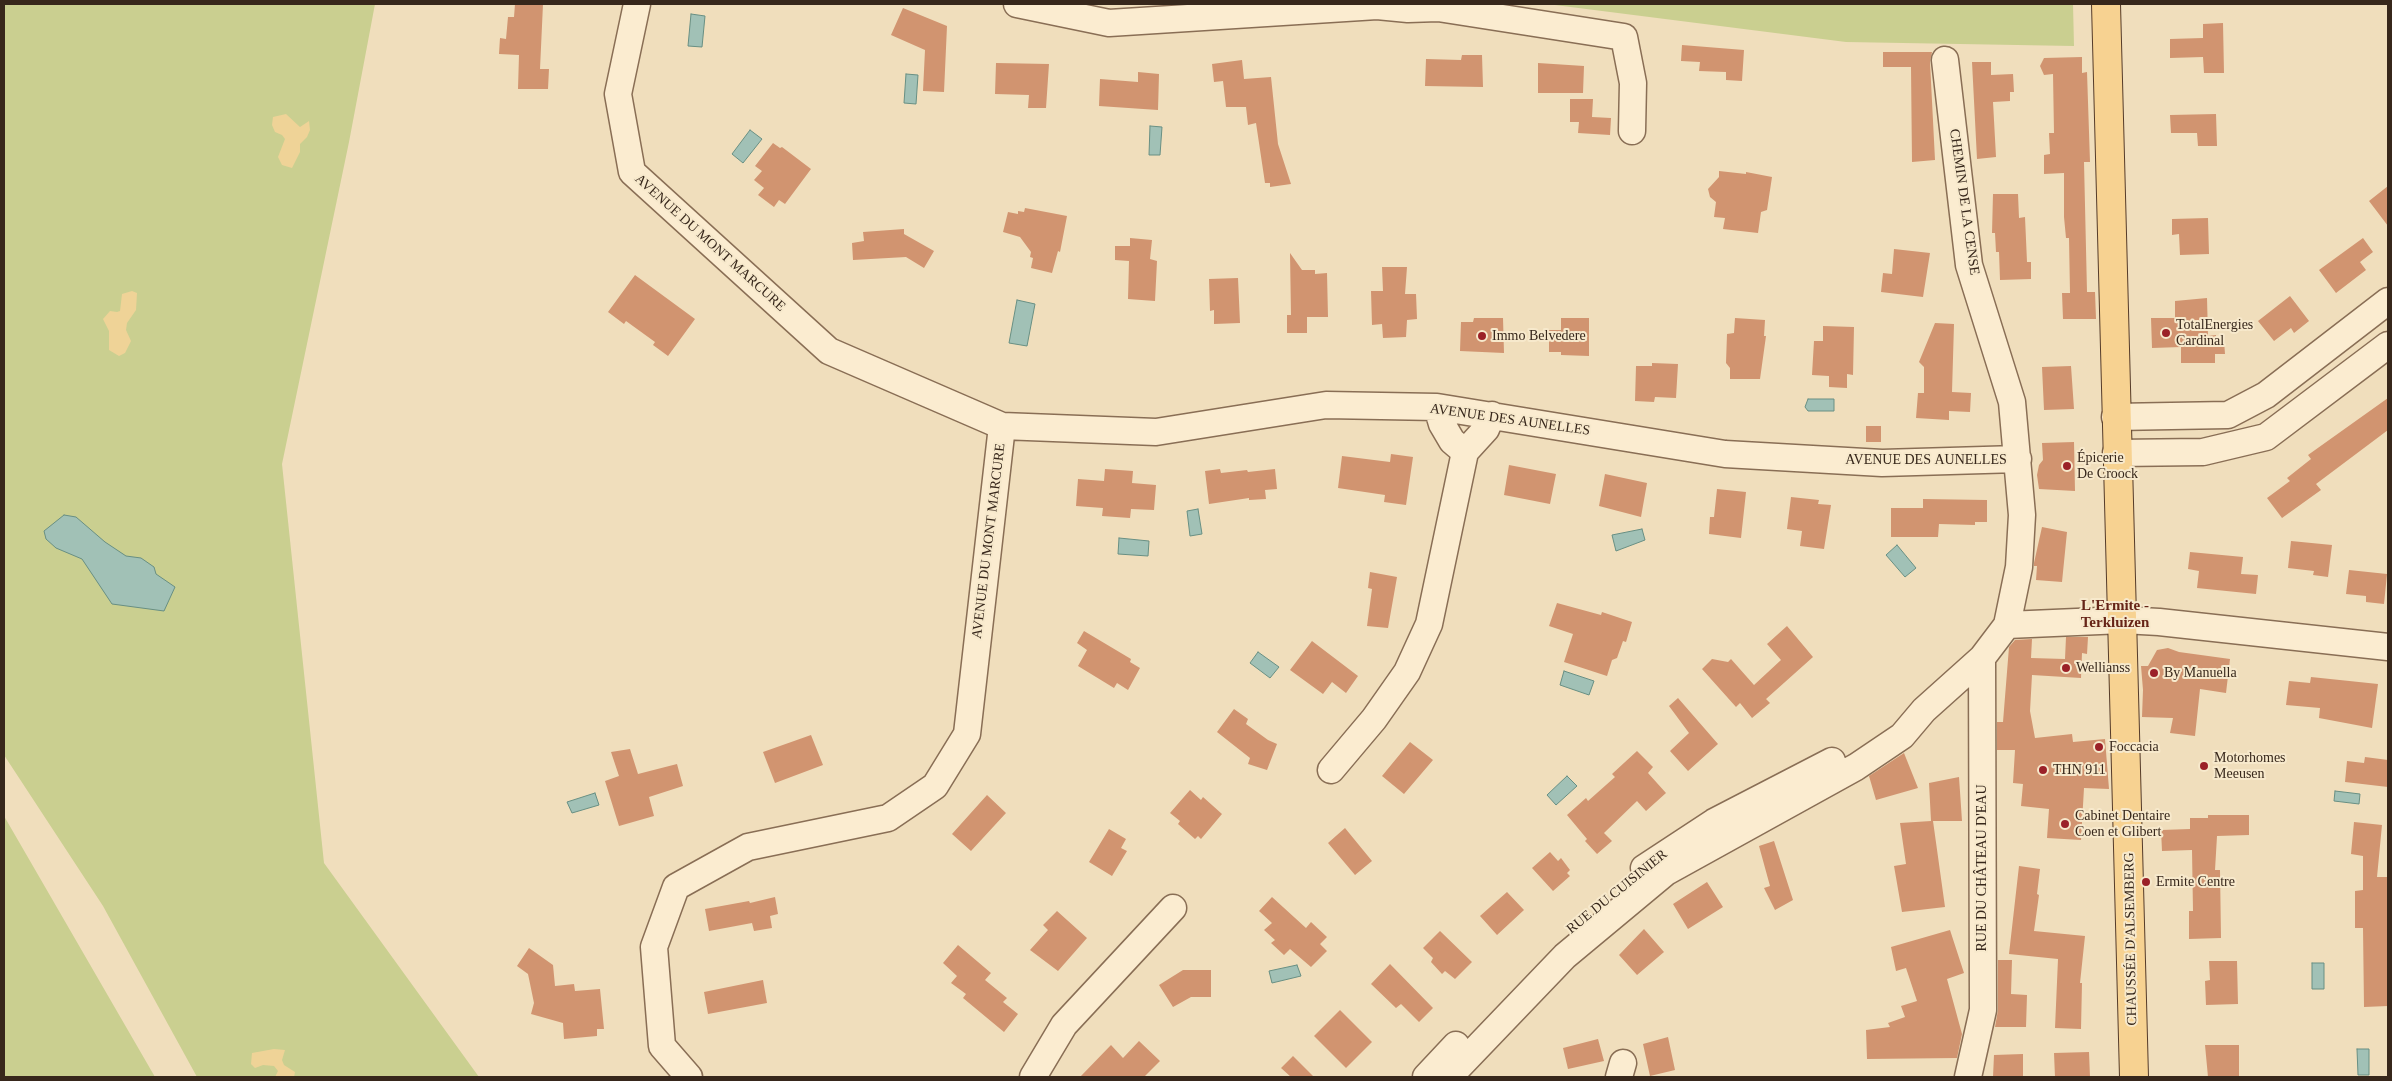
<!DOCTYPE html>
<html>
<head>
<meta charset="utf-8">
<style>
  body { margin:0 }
  #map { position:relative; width:2392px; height:1081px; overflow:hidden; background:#f0debc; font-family:Georgia,serif }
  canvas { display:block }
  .frame { position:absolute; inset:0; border:5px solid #37271b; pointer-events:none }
</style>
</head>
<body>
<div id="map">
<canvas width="2392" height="1081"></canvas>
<div class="frame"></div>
</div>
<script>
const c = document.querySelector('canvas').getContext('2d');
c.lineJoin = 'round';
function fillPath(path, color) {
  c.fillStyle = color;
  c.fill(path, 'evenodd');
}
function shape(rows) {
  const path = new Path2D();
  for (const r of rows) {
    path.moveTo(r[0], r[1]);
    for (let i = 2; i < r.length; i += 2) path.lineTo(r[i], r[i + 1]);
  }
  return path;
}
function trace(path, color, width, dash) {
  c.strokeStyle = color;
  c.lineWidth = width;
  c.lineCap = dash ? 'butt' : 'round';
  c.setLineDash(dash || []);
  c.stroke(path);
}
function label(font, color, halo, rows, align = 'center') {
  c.font = font + ' Georgia,serif';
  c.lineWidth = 4;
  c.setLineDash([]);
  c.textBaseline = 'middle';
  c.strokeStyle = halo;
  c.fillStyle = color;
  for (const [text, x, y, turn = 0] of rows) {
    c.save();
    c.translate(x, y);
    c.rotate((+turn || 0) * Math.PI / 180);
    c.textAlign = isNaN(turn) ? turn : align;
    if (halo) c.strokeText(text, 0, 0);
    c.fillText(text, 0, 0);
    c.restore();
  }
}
fillPath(shape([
  [4,4,375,4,349,142,282,464,324,863,479,1077,197,1077,103,906,4,755],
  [1547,4,2073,4,2074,46,1846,42],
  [4,816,155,1077,4,1077]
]), '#cacf90');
fillPath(shape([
  [286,114,300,127,309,121,310,130,307,137,300,144,300,152,292,168,282,165,278,157,285,139,282,135,275,132,272,125,273,117],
  [132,291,137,293,136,310,127,323,126,330,131,341,125,353,119,356,109,350,109,331,103,319,110,311,117,312,120,311,122,294],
  [274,1049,285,1050,282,1060,284,1065,295,1072,294,1077,275,1077,278,1071,274,1066,263,1065,255,1068,251,1064,252,1053]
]), '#efd397');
const water = shape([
  [691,14,705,16,702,47,688,46,691,14],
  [906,74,918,75,916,104,904,103,906,74],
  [1150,126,1162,127,1160,155,1149,155,1150,126],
  [750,130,762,139,743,163,732,154,750,130],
  [1017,300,1035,304,1027,346,1009,343,1017,300],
  [1808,399,1834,399,1834,411,1808,411,1805,407,1808,399],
  [1198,509,1202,534,1190,536,1187,511,1198,509],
  [64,515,76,517,105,542,126,556,141,558,154,567,156,574,175,587,164,611,112,604,82,559,56,548,46,539,44,531,64,515],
  [1642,529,1645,540,1616,551,1612,535,1642,529],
  [1119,538,1149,541,1148,556,1118,554,1119,538],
  [1897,545,1916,568,1905,577,1886,555,1897,545],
  [1258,652,1279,667,1270,678,1250,663,1258,652],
  [1564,671,1594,681,1589,695,1560,685,1564,671],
  [1567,776,1577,786,1556,805,1547,795,1567,776],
  [2335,791,2360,794,2359,804,2334,801,2335,791],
  [595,793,599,805,572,813,567,802,595,793],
  [2312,963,2324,963,2324,989,2312,989,2312,963],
  [1297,965,1301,976,1272,983,1269,971,1297,965],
  [2357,1049,2369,1049,2369,1075,2358,1075,2357,1049]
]);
fillPath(water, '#a1c1b6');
trace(water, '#688f83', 1);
fillPath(shape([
  [515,4,543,4,540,69,549,69,548,89,518,89,519,55,499,54,500,38,506,39,508,17,514,17],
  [903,8,947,26,944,92,923,91,925,50,891,35],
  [2223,23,2224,73,2204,73,2203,57,2170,58,2170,39,2203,38,2203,24],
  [1682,45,1744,50,1742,81,1726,80,1726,72,1699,71,1700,62,1681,61],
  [1883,52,1932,52,1930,62,1935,160,1912,162,1911,67,1883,67],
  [1462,55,1482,55,1483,87,1425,86,1426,59,1461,60],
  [2082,57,2082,73,2087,72,2090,162,2084,162,2087,292,2095,292,2096,319,2063,319,2062,293,2070,293,2069,238,2066,238,2064,217,2064,173,2044,174,2044,155,2050,154,2049,133,2054,133,2053,74,2044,75,2040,66,2044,58],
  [1242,60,1244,79,1271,77,1278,144,1291,184,1270,187,1270,183,1265,183,1256,123,1248,125,1246,107,1226,107,1223,81,1214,82,1212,64],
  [1972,62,1991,62,1991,75,2013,74,2014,92,2010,92,2010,101,1993,102,1996,157,1977,159],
  [996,63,1049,64,1046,108,1028,108,1029,95,995,94],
  [1538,63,1584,66,1583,93,1538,93],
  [1138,72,1159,74,1158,110,1099,106,1100,79,1138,82],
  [1570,99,1593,99,1592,117,1611,118,1610,135,1578,133,1579,122,1570,122],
  [2216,114,2217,146,2198,146,2197,133,2171,133,2170,115],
  [773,143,780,148,782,147,811,169,785,204,779,200,774,207,758,195,764,188,754,180,762,171,755,166],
  [1719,171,1746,174,1746,172,1772,177,1767,210,1761,212,1758,233,1723,229,1725,218,1714,217,1716,202,1710,197,1708,189,1719,177],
  [2388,186,2388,226,2369,201],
  [1993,194,2018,194,2019,218,2025,217,2027,262,2031,262,2031,279,2000,280,1999,252,1996,252,1995,233,1992,233],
  [1025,208,1067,216,1060,252,1058,251,1052,273,1031,268,1033,258,1030,257,1031,252,1020,237,1003,232,1008,212,1018,214,1018,211,1024,212],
  [2208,218,2209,254,2180,255,2179,234,2172,235,2172,219],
  [904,229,904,234,934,251,924,268,906,257,853,260,852,243,864,241,863,232],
  [1130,238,1152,240,1150,259,1157,261,1155,301,1128,299,1129,261,1115,260,1115,246,1130,246],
  [2363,238,2373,252,2360,262,2366,270,2336,293,2319,270],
  [1894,249,1930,253,1923,297,1881,292,1883,273,1892,274],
  [1290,253,1302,270,1315,270,1315,274,1327,273,1328,317,1307,317,1307,333,1287,333,1287,315,1291,315],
  [1382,267,1407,267,1405,294,1416,294,1417,319,1407,320,1406,337,1383,338,1382,324,1372,325,1371,291,1383,291],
  [635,275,695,319,668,356,653,345,655,342,626,321,624,324,608,312],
  [1238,278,1240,323,1214,324,1214,310,1210,311,1209,279],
  [2290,296,2309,321,2294,333,2291,328,2274,341,2258,321],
  [2207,298,2208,336,2216,335,2216,340,2224,340,2225,354,2215,354,2215,363,2181,363,2181,347,2152,348,2151,318,2175,318,2175,301],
  [1474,318,1503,318,1504,353,1460,351,1461,322,1473,322],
  [1561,318,1589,318,1589,356,1561,355,1561,352,1549,352,1549,330,1561,330],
  [1735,318,1765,320,1764,336,1766,336,1760,379,1730,379,1730,368,1726,363,1727,334,1734,333],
  [1935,323,1954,324,1952,392,1971,393,1970,412,1949,411,1949,420,1916,418,1918,393,1924,393,1924,367,1919,362],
  [1823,326,1854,327,1853,375,1847,374,1847,388,1829,387,1829,376,1812,375,1814,341,1823,341],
  [1652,363,1678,364,1676,398,1655,397,1654,402,1635,401,1636,366,1652,366],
  [2071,366,2074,409,2044,410,2042,367],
  [2388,398,2388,430,2316,484,2321,490,2282,518,2267,498,2290,481,2287,478,2311,459,2308,455],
  [1866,426,1881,426,1881,442,1866,442],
  [2074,442,2075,491,2039,489,2037,475,2039,465,2043,460,2042,443],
  [1391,454,1413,457,1406,505,1384,502,1385,495,1338,488,1342,456,1390,462],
  [1509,465,1556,474,1550,504,1504,495],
  [1105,469,1133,471,1132,483,1156,485,1154,510,1131,509,1130,518,1102,516,1103,508,1076,506,1078,479,1104,481],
  [1220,469,1221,473,1247,470,1248,472,1275,469,1277,489,1265,490,1266,499,1249,500,1249,498,1209,504,1205,471],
  [1605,474,1647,483,1641,517,1599,506],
  [1717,489,1746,492,1741,538,1709,534,1710,517,1714,517],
  [1791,497,1819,500,1818,504,1831,505,1824,549,1800,546,1802,531,1787,529],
  [1923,499,1987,500,1987,522,1975,522,1975,525,1939,524,1938,537,1891,537,1891,508,1923,508],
  [2042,527,2067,532,2062,582,2036,580,2037,566,2034,566,2034,563],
  [2291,541,2332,545,2328,577,2313,575,2314,571,2288,568],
  [2190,552,2243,557,2241,574,2258,575,2256,594,2197,588,2199,571,2188,569],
  [2349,570,2387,574,2384,604,2366,602,2366,596,2346,594],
  [1370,572,1397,577,1388,628,1367,626,1372,589,1368,588],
  [1557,603,1601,615,1602,612,1632,622,1626,642,1623,641,1617,658,1612,660,1607,676,1564,662,1573,634,1549,626],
  [1787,626,1813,657,1766,699,1770,703,1752,718,1740,703,1736,707,1702,669,1712,659,1728,662,1731,659,1754,685,1781,660,1767,644],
  [1084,631,1131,659,1130,662,1140,668,1128,690,1117,683,1114,688,1078,666,1087,650,1077,643],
  [2066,637,2088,637,2087,654,2082,653,2081,678,2032,675,2030,711,2035,738,2072,734,2073,742,2105,739,2109,789,2084,788,2081,840,2047,838,2049,809,2021,806,2023,784,2013,783,2015,750,1997,750,1997,722,2003,722,2009,647,2015,640,2032,639,2031,658,2065,659],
  [1312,641,1358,676,1346,693,1332,682,1323,694,1290,670],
  [2168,648,2179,652,2230,659,2226,693,2200,689,2195,736,2170,733,2173,718,2142,717,2143,690,2141,666,2148,666,2157,650],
  [2311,677,2378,684,2372,728,2319,718,2320,708,2286,705,2289,681,2310,683],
  [1678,698,1718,744,1688,771,1670,751,1689,733,1669,706],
  [1234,709,1248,719,1246,724,1268,740,1277,744,1267,770,1248,764,1250,758,1217,732],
  [811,735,823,765,775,783,763,752],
  [1410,742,1433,760,1404,794,1382,776],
  [630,749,638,774,677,764,683,786,649,797,654,816,619,826,605,781,619,776,611,752],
  [1637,751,1653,767,1648,773,1666,793,1646,811,1637,801,1604,833,1612,841,1597,854,1585,841,1587,839,1567,815,1586,798,1588,801,1615,777,1612,774],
  [1904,753,1918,788,1876,800,1869,776],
  [2365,757,2388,760,2388,787,2345,782,2347,761,2364,763],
  [1959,777,1962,821,1933,821,1945,907,1902,912,1894,866,1906,864,1900,823,1931,821,1929,783],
  [1190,790,1201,800,1203,797,1222,814,1201,839,1198,836,1195,839,1178,824,1180,821,1170,813],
  [987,795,1006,813,971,851,952,834],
  [2208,815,2249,815,2249,835,2217,836,2215,870,2220,870,2221,938,2189,939,2189,911,2193,911,2192,850,2162,851,2161,830,2190,829,2190,818,2208,818],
  [2354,822,2382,825,2377,877,2388,877,2388,1006,2364,1007,2363,928,2355,928,2355,891,2363,890,2363,856,2351,854],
  [1345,828,1372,861,1355,875,1328,843],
  [1109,829,1126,839,1121,848,1127,851,1112,876,1089,862],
  [1774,841,1793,900,1775,910,1764,888,1770,886,1759,846],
  [1550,852,1558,861,1561,858,1570,870,1567,873,1570,876,1553,891,1532,868],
  [2019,866,2040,869,2037,894,2039,895,2034,931,2085,936,2080,983,2082,983,2081,1029,2055,1028,2058,959,2009,954],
  [1707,882,1723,907,1688,929,1673,904],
  [1507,892,1524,910,1497,935,1480,916],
  [775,897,778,914,770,916,772,928,754,931,752,923,709,931,705,909,749,901,750,903],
  [1272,897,1306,928,1311,922,1327,937,1320,944,1327,951,1311,967,1290,949,1284,955,1271,943,1275,940,1264,930,1272,923,1259,911],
  [1057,911,1087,938,1058,971,1030,950,1048,930,1043,925],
  [1644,929,1664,952,1637,975,1619,955],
  [1950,930,1964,973,1947,979,1962,1034,1957,1058,1867,1059,1866,1030,1890,1027,1888,1023,1905,1017,1901,1006,1917,1001,1906,968,1896,971,1891,947],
  [1440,931,1472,962,1455,979,1445,971,1442,974,1431,962,1433,958,1423,948],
  [958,945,991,973,985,980,1007,998,1003,1002,1018,1014,1004,1032,963,998,966,994,951,983,957,976,943,963],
  [529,948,553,965,555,986,574,984,575,991,600,989,604,1029,597,1029,597,1036,564,1039,563,1023,531,1014,534,1003,528,974,517,966],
  [1998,960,2012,960,2011,994,2027,995,2026,1027,1995,1027,1998,1010],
  [2209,961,2237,961,2238,1004,2206,1005,2205,981,2210,980],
  [1390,964,1433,1008,1419,1022,1401,1004,1396,1008,1371,984],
  [1183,970,1211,970,1211,997,1191,997,1173,1007,1159,985],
  [763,980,767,1003,708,1014,704,992],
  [1340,1010,1372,1042,1346,1068,1314,1036],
  [1668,1037,1675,1070,1650,1076,1643,1044],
  [1598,1039,1604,1061,1568,1069,1563,1048],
  [1139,1041,1160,1061,1144,1077,1080,1077,1111,1045,1123,1058],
  [2205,1045,2239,1045,2239,1077,2208,1077],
  [2089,1052,2090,1077,2055,1077,2054,1053],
  [2023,1054,2023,1077,1993,1077,1994,1055],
  [1293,1056,1314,1077,1291,1077,1281,1068]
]), '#d19470');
const minor = shape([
  [637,4,618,94,632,172,829,351,1002,426,1156,432,1326,405,1437,407,1725,454,1882,463,2018,459],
  [1017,4,1109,23,1377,6,1408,9,1438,8,1435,4],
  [1438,8,1624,37,1633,83,1632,131],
  [1437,407,1442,424,1452,441,1465,452],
  [2115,417,2228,415,2266,395,2388,301],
  [2116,453,2203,452,2266,437,2388,345],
  [2007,625,2123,620,2159,622,2388,647],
  [1331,770,1374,719,1407,672,1429,624,1465,452,1486,429,1492,415],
  [1644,868,1714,822,1832,761],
  [689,1077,662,1046,654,947,676,887,748,847,888,818,935,786,967,734,1002,426],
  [1033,1077,1064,1025,1173,908],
  [1426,1077,1456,1045],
  [1449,1077,1565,956,1666,872,1856,767,1902,736,1924,710,1982,658,2007,625,2019,567,2022,515,2012,402,1969,265,1945,60],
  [1619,1077,1623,1063],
  [1968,1077,1983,1010,1982,658]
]);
const major = shape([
  [2106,4,2134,1077]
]);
trace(minor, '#896e55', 29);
trace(major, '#563c2a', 30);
trace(minor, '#fbecd0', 26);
trace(major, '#f7d291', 28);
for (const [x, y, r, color] of [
  [2166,333,5,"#9b2128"],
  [1482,336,5,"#9b2128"],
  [2067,466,5,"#9b2128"],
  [2066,668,5,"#9b2128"],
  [2154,673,5,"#9b2128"],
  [2099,747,5,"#9b2128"],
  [2204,766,5,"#9b2128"],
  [2043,770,5,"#9b2128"],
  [2065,824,5,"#9b2128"],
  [2146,882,5,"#9b2128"]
]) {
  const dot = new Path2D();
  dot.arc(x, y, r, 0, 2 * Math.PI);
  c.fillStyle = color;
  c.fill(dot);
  trace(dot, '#f7e9cc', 2);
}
label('14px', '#37271b', '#f7e9cc', [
  ["CHEMIN DE LA CENSE",1964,202,82],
  ["AVENUE DU MONT MARCURE",710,243,42],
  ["AVENUE DES AUNELLES",1510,420,8],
  ["AVENUE DES AUNELLES",1926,460],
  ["AVENUE DU MONT MARCURE",989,541,-83],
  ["RUE DU CHÂTEAU D'EAU",1982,868,-90],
  ["RUE DU CUISINIER",1617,892,-39],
  ["CHAUSSÉE D'ALSEMBERG",2131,939,-91]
]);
label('14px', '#37271b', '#f7e9cc', [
  ["TotalEnergies",2176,325],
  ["Cardinal",2176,341],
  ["Immo Belvedere",1492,336],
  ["Épicerie",2077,458],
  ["De Croock",2077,474],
  ["Wellianss",2076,668],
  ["By Manuella",2164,673],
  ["Foccacia",2109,747],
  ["Motorhomes",2214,758],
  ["Meeusen",2214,774],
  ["THN 911",2053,770],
  ["Cabinet Dentaire",2075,816],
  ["Coen et Glibert",2075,832],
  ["Ermite Centre",2156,882]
], 'left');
label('bold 15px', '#662417', '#f7e9cc', [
  ["L'Ermite -",2115,606],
  ["Terkluizen",2115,623]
]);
</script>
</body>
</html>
